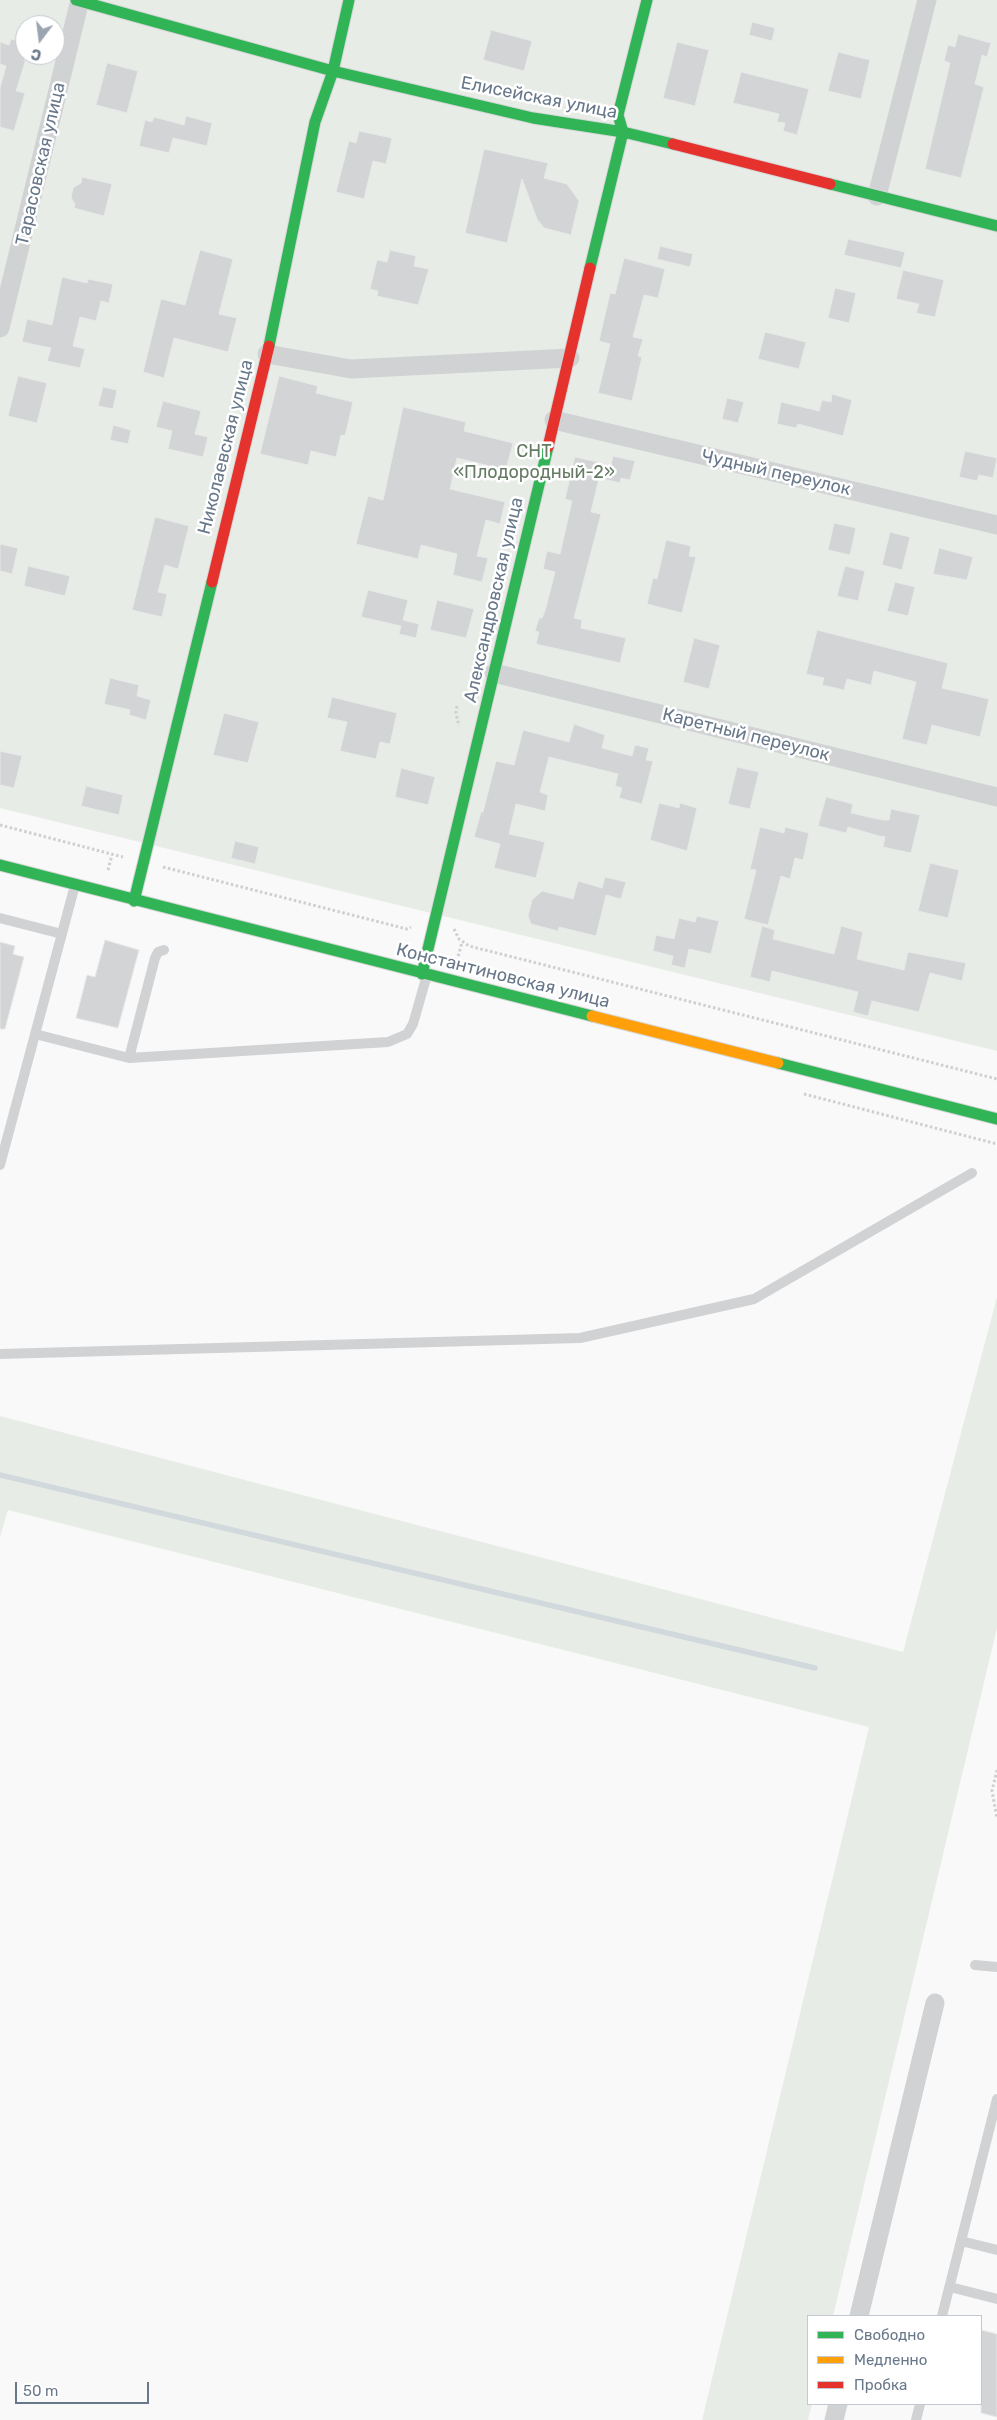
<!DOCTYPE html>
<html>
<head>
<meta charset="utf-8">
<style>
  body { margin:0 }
  #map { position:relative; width:997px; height:2420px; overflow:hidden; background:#f9f9f9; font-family:Rubik,sans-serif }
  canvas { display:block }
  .legend { position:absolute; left:807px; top:2315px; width:175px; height:90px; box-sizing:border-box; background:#fff; border:1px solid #c3c9d0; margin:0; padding:6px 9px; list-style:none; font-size:15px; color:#68788a }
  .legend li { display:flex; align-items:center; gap:10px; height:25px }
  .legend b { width:25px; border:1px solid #c3c9d0 }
  .north { position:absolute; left:15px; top:15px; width:50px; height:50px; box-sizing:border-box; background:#fff; border:1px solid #c3c9d0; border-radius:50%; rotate:195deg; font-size:14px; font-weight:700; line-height:20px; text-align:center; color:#68788a }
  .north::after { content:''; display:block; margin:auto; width:18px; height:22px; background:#9ba5b1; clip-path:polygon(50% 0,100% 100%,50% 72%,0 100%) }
  .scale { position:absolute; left:15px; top:2382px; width:134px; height:22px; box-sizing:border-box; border:2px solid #68788a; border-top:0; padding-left:6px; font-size:15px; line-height:18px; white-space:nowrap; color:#68788a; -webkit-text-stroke:4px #fff; paint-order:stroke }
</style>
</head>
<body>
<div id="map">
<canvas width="997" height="2420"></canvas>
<ul class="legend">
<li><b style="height:6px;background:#30b455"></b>Свободно</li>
<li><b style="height:6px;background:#ff9f0a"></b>Медленно</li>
<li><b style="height:6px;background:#e5322d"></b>Пробка</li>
</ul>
<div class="north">С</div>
<div class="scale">50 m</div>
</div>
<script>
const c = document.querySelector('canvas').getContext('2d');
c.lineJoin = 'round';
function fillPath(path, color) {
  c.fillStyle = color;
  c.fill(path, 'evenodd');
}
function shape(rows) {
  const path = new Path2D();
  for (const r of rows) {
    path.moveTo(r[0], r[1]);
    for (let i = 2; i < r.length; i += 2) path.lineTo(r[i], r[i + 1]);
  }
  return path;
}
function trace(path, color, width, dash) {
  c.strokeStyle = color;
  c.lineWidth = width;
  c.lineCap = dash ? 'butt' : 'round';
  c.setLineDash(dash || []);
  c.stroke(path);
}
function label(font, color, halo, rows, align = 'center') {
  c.font = font + ' Rubik,sans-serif';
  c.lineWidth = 5;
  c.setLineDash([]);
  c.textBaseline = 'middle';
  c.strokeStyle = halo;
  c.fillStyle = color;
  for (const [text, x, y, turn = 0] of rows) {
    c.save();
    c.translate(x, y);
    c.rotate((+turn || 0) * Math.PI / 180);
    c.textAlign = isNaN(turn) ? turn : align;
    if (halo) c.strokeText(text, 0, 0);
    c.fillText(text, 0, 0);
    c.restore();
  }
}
fillPath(shape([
  [0,0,997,0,997,1051,0,808],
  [25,25,55,25,55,55,25,55],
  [997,1297,997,1628,833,2316,808,2316,808,2404,812,2404,808,2420,702,2420,869,1727,8,1510,0,1537,0,1416,903,1652]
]), '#e8ece7');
trace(shape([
  [0,1475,815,1668]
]), '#d2d9dd', 5.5);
const building = shape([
  [752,22,775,28,772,41,749,35,752,22],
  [491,30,532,41,524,71,483,60,491,30],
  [958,34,991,43,987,57,982,55,975,84,984,87,961,178,925,169,950,63,944,61,948,45,955,47,958,34],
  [11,39,25,43,25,62,16,91,25,93,14,131,0,127,0,88,6,66,0,64,0,42,9,45,11,39],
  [677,42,709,50,695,106,663,98,677,42],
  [838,52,870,60,861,99,828,91,838,52],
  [107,63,138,71,127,113,96,105,107,63],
  [741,72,809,89,797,135,783,131,785,123,777,122,779,114,733,103,741,72],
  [186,116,212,123,207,146,173,138,169,153,139,146,145,120,152,122,154,117,184,125,186,116],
  [359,131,392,138,386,164,373,161,364,199,336,192,349,141,356,143,359,131],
  [484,149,548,163,544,178,567,184,579,201,571,235,544,228,537,219,522,179,507,243,465,233,484,149],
  [82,177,112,184,104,216,74,208,75,204,71,198,73,188,81,183,82,177],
  [848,239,905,252,901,268,844,255,848,239],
  [660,246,693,254,690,267,657,259,660,246],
  [200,250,233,259,219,314,237,318,228,352,174,338,164,378,143,372,161,299,185,305,200,250],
  [390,250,416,256,414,266,429,269,418,305,377,296,378,291,370,289,377,260,387,262,390,250],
  [624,258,665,269,658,298,644,295,633,337,643,339,638,356,642,357,632,401,598,393,610,344,599,341,610,293,615,294,624,258],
  [903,270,944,280,935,317,916,313,919,304,896,299,903,270],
  [62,277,87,283,88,279,113,284,109,303,101,301,96,321,80,317,73,346,85,349,80,368,47,361,51,348,22,342,27,319,52,325,62,277],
  [835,288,856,293,849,323,828,318,835,288],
  [765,332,806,342,799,369,758,359,765,332],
  [18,376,47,383,37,423,8,416,18,376],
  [279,376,318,386,316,393,353,402,345,436,341,435,336,457,311,451,308,465,260,454,279,376],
  [103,387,117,390,113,409,98,406,103,387],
  [832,394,852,400,843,436,798,424,796,428,777,424,781,402,819,411,822,400,831,402,832,394],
  [727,398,744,402,738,423,722,419,727,398],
  [163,401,201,411,195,434,208,437,203,457,168,449,172,431,156,427,163,401],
  [403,407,466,422,464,431,513,443,506,470,457,458,450,489,505,502,500,524,486,520,477,556,488,558,482,582,453,575,457,554,421,545,418,559,356,544,368,496,383,500,403,407],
  [113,425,131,430,128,444,110,440,113,425],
  [965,451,997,458,993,478,979,475,977,481,959,477,965,451],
  [613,456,635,461,630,480,621,478,620,483,599,478,591,512,601,514,574,618,582,620,581,628,626,638,620,663,536,644,539,632,535,631,539,618,542,618,545,611,555,572,543,569,547,551,560,554,572,501,565,499,575,457,611,465,613,456],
  [155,517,189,526,178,569,165,565,158,592,167,594,162,617,132,610,155,517],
  [834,523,856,528,850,555,828,550,834,523],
  [890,532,910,537,902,570,882,565,890,532],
  [666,540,691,546,689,556,696,557,682,613,647,604,653,578,657,579,666,540],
  [0,544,18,548,12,574,0,571,0,544],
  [939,548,973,557,967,580,933,574,939,548],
  [28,566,70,576,65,596,24,586,28,566],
  [845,566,865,571,858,601,837,596,845,566],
  [895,582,915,587,908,616,887,611,895,582],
  [368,590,408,600,403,620,419,624,416,638,399,634,401,626,361,617,368,590],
  [437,600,474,609,466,638,430,630,437,600],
  [817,630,948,663,942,688,989,699,980,737,932,725,927,745,902,739,916,682,874,671,871,685,847,679,844,690,822,685,824,678,806,674,817,630],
  [694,638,720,645,709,689,683,682,694,638],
  [110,678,139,685,137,696,151,700,146,720,129,715,130,710,104,704,110,678],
  [332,697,397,713,390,744,380,742,376,759,340,751,347,722,327,718,332,697],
  [224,713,259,722,248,763,213,755,224,713],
  [574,724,605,735,602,748,632,756,635,745,649,748,646,760,653,761,642,804,619,798,622,788,615,786,618,774,549,757,540,792,548,795,545,811,516,804,509,834,545,842,536,878,494,868,500,844,474,837,481,812,483,812,496,761,514,765,523,730,569,742,574,724],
  [0,751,22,756,14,788,0,785,0,751],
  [737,767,759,772,750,809,728,804,737,767],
  [401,768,435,777,428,805,395,797,401,768],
  [86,786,123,795,119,815,81,806,86,786],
  [826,797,853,804,851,813,883,820,889,820,891,809,920,815,911,853,883,847,885,837,879,836,848,827,846,833,818,826,826,797],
  [659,803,679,808,680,803,697,808,687,851,650,840,659,803],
  [760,827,784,833,785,827,809,833,803,860,795,858,790,879,781,876,768,925,744,919,756,870,750,869,760,827],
  [235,841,259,847,255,864,231,858,235,841],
  [930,863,959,870,948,918,918,911,930,863],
  [605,877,626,882,621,899,606,895,596,936,559,927,558,931,531,924,528,916,532,900,542,891,573,899,578,881,602,888,605,877],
  [697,916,719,921,711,954,689,949,685,968,671,965,673,956,653,951,656,935,674,939,679,918,695,922,697,916],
  [762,926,775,930,773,939,834,954,841,926,863,932,857,959,904,970,908,952,966,963,962,981,930,973,919,1012,872,1001,868,1016,853,1012,858,992,772,971,770,982,750,977,762,926],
  [105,940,139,950,118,1028,76,1018,87,975,95,977,105,940],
  [0,942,15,946,13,954,24,957,5,1029,0,1029,0,942],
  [981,2330,997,2334,997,2417,981,2413,981,2330]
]);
fillPath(building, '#d2d4d5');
trace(building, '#e8e8e8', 1);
const fast = shape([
  [76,0,333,71,533,118,623,132,673,144],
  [830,184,997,226],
  [590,268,623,132,618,115,647,0],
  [269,346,315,122,333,71,349,0],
  [0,865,592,1016],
  [134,901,212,582],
  [422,974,548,447],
  [778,1063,997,1119]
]);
const slow = shape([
  [592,1016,778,1063]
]);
const jam = shape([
  [673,144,830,184],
  [548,447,590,268],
  [212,582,269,346]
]);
trace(fast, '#d6d7d8', 13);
trace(slow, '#d6d7d8', 13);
trace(jam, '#d6d7d8', 13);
trace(shape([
  [457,706,456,713,459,726],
  [0,825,123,857],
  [163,867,407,929,411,927],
  [108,870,112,855],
  [454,929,459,939,469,946,997,1079],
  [457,961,462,942],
  [804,1094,997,1144],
  [997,1770,992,1791,997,1818]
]), '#cecfd0', 3, [2.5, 2.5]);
trace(shape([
  [0,918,62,934],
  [35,1034,129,1058,388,1042,407,1034,413,1024,427,975],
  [129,1058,155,958,158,952,164,950],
  [0,1165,75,885],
  [0,1354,580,1338,754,1299,972,1173],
  [975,1965,997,1967],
  [961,2241,997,2250],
  [950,2287,997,2299],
  [942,2316,997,2099],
  [916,2420,920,2404]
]), '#d1d2d4', 10);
trace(shape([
  [877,196,927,0],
  [0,328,80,0],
  [267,354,351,369,570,358],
  [554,420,997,525],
  [494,673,997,797],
  [859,2316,935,2003],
  [834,2420,838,2404]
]), '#d1d2d4', 19);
trace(fast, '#30b455', 11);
trace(slow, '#ff9f0a', 11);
trace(jam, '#e5322d', 11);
label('18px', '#68788a', '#fff', [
  ["Елисейская улица",539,98,11],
  ["Тарасовская улица",41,164,-77],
  ["Николаевская улица",226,447,-76],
  ["Чудный переулок",776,473,13],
  ["Александровская улица",494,600,-77],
  ["Каретный переулок",746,735,14],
  ["Константиновская улица",503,976,14]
]);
label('18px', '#667b63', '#fff', [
  ["СНТ",534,452],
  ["«Плодородный-2»",534,473]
]);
</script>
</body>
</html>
